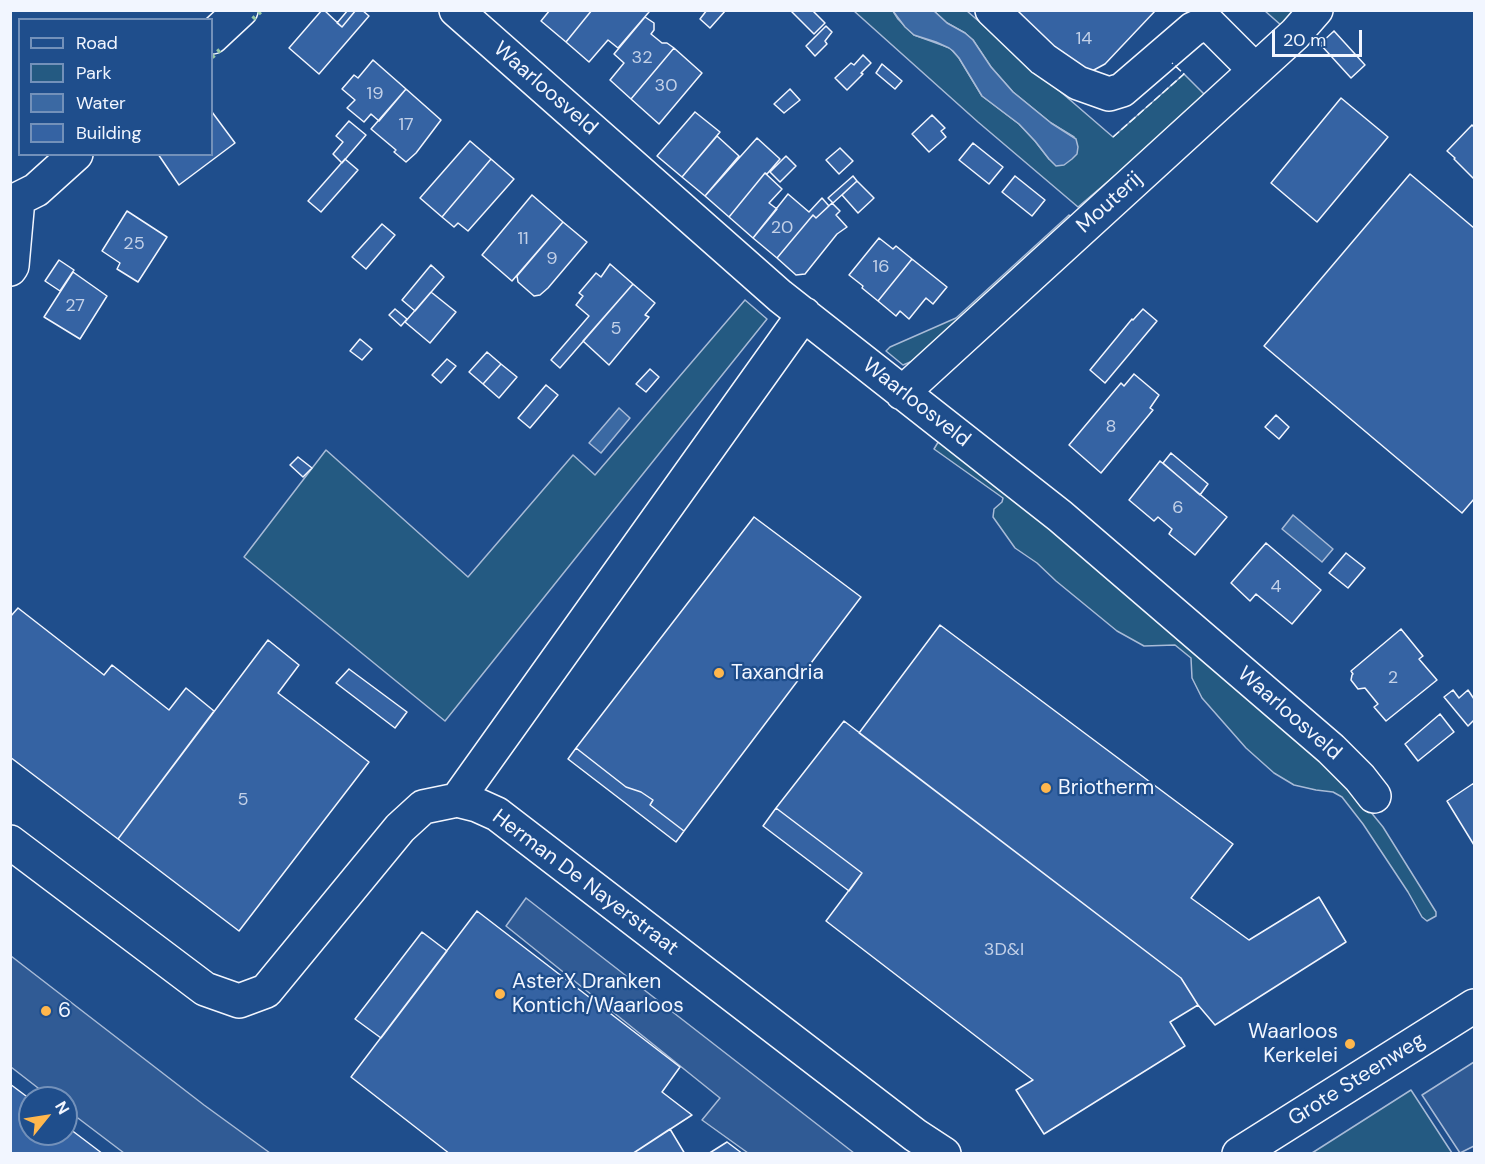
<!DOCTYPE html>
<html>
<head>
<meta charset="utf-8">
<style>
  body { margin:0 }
  #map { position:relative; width:1485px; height:1164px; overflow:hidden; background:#1f4e8c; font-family:"DM Sans",sans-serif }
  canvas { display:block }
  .frame { position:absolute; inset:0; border:12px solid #f2f6ff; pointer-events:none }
  .legend { position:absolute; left:18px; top:18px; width:195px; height:138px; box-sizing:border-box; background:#1f4e8c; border:2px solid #7391ba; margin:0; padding:8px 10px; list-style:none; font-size:18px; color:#f2f6ff }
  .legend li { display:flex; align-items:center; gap:12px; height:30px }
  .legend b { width:30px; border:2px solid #7391ba }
  .north { position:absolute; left:18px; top:1086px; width:60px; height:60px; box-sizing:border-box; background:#1f4e8c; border:2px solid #7391ba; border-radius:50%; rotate:60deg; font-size:16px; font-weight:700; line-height:24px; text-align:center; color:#f2f6ff }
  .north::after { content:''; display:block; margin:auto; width:21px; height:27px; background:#ffb74d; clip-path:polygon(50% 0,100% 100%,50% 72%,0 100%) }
  .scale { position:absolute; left:1272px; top:30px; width:90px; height:27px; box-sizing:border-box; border:3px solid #f2f6ff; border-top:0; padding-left:8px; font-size:18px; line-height:21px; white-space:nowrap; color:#f2f6ff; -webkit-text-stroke:4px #1f4e8c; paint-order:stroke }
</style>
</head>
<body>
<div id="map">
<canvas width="1485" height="1164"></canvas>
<div class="frame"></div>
<ul class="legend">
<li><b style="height:8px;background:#1f4e8c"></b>Road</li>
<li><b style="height:16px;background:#245a82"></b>Park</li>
<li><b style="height:16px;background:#3b69a3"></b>Water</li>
<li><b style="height:16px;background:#3563a3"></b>Building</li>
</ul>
<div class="north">N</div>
<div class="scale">20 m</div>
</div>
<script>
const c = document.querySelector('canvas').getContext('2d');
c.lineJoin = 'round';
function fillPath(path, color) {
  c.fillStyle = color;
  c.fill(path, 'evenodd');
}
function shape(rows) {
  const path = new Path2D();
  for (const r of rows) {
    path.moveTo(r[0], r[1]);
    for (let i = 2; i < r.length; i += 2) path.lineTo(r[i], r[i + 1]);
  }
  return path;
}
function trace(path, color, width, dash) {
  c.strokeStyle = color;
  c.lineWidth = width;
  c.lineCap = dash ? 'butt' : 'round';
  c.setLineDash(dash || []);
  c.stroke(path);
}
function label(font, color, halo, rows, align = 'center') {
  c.font = font + ' "DM Sans",sans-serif';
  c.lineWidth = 4.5;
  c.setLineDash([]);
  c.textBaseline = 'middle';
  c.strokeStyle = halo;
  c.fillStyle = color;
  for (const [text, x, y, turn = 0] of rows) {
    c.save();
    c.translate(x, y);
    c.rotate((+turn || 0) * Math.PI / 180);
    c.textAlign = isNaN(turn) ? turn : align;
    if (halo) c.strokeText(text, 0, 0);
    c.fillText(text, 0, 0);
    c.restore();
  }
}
const green = shape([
  [854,11,893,11,898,19,914,35,950,48,959,58,982,96,1019,124,1035,141,1049,159,1074,137,1051,123,1013,92,991,67,973,40,965,33,947,23,934,11,967,11,1113,137,1184,74,1207,97,1078,207,978,122,854,11],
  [1265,11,1292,11,1291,17,1282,26,1265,11],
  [1069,215,1072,218,915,360,903,365,886,351,890,347,956,318,1069,215],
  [745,300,767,319,445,721,244,557,326,450,468,577,573,455,595,475,745,300],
  [940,439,1015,494,1320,756,1361,800,1383,827,1436,912,1436,916,1427,921,1422,917,1408,892,1363,824,1342,797,1333,792,1316,790,1294,785,1274,773,1246,748,1202,698,1192,678,1191,658,1175,645,1144,646,1117,631,1056,581,1037,563,1015,548,993,517,994,509,1002,502,1003,498,934,449,940,439],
  [1411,1090,1452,1153,1312,1153,1411,1090]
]);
fillPath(green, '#245a82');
trace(green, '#a8bbd7', 1.5);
const parking = shape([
  [526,898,854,1153,748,1153,702,1120,720,1098,506,926,526,898],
  [11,956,204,1105,270,1153,124,1153,66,1109,66,1098,51,1098,11,1067,11,956],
  [1474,1062,1474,1146,1460,1153,1422,1095,1474,1062]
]);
fillPath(parking, '#305b95');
trace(parking, '#a8bbd7', 1.5);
const water = shape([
  [893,11,934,11,947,23,965,33,973,40,991,67,1013,92,1051,123,1076,139,1078,147,1077,154,1072,159,1064,165,1056,166,1049,159,1035,141,1019,124,982,96,959,58,953,51,949,48,936,42,914,35,905,27,893,11],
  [619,408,630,418,601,453,589,443,619,408],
  [1293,515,1333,549,1322,562,1282,529,1293,515]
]);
fillPath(water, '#3b69a3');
trace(water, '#a8bbd7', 1.5);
const building = shape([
  [322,10,324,10,342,27,356,10,362,10,369,16,319,74,289,48,322,10],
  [348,10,356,10,342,27,337,23,348,10],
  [550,10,592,10,566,42,541,21,550,10],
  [592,10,647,10,649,12,618,48,608,40,589,62,566,42,592,10],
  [707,10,726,10,710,28,700,19,707,10],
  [790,10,812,10,825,23,814,34,790,10],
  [1008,10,1156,10,1105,64,1092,71,1078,71,1008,10],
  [645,17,654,23,654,30,651,34,662,43,667,43,674,48,631,99,610,80,624,63,614,54,645,17],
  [826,26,832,32,825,41,827,44,815,56,806,46,826,26],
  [1334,31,1365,65,1351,78,1320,44,1334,31],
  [674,48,702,73,659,124,631,99,674,48],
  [863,55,871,63,861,73,863,74,847,90,835,78,851,63,854,65,863,55],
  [373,60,406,89,379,121,371,114,364,122,347,108,355,100,342,89,354,75,358,78,373,60],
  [882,64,902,81,895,89,876,73,882,64],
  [406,89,441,120,416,153,406,162,394,152,396,150,371,129,406,89],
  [790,89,800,100,784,113,774,104,790,89],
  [1341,98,1388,137,1317,222,1271,183,1341,98],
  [212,112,235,143,179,185,158,154,212,154,212,112],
  [695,112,720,132,682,177,657,156,695,112],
  [932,115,945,128,941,131,946,137,929,152,912,134,932,115],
  [349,121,366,135,342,163,333,154,343,142,336,136,349,121],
  [1472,125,1474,127,1474,179,1454,159,1455,158,1447,151,1472,125],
  [717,136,739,156,705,196,682,177,717,136],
  [757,138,780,159,767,174,765,173,729,217,705,196,757,138],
  [470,141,491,159,442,217,420,198,470,141],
  [973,143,1003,167,989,184,959,160,973,143],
  [840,148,853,161,839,174,826,160,840,148],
  [786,156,796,166,780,182,770,172,786,156],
  [345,159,358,170,321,212,308,201,345,159],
  [491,159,514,179,468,231,458,223,454,227,442,217,491,159],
  [765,173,782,189,769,203,777,209,753,238,729,217,765,173],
  [1410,174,1474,228,1474,499,1462,513,1264,346,1410,174],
  [853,176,857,181,833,203,828,198,853,176],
  [1015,176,1045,200,1032,216,1002,192,1015,176],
  [857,181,874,198,858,213,842,195,857,181],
  [788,194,809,212,822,198,829,206,816,218,813,215,777,258,753,238,788,194],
  [532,195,563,222,512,281,482,255,532,195],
  [832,203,840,211,836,215,847,227,837,234,805,274,796,275,777,258,813,215,816,218,832,203],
  [127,211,167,237,138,282,117,269,120,263,102,251,127,211],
  [563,222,587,242,548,288,540,295,534,296,518,282,517,276,563,222],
  [382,224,395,235,366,269,352,257,382,224],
  [879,238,893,249,896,246,912,259,878,301,862,288,863,286,849,275,879,238],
  [912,259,947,287,933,304,926,298,909,319,900,311,896,316,878,301,912,259],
  [59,260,74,270,60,291,45,281,59,260],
  [610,264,633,284,560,368,551,360,589,316,576,305,583,296,579,293,596,273,601,277,610,264],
  [431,265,444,277,415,311,402,300,431,265],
  [73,272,107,296,80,339,44,317,73,272],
  [633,284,655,303,645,315,649,317,609,365,583,341,633,284],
  [431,292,456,312,430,343,405,322,431,292],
  [395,309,407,319,401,326,389,315,395,309],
  [1143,309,1157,321,1105,383,1090,370,1132,319,1133,320,1143,309],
  [360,339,372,349,362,360,350,351,360,339],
  [487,352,501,364,483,384,469,372,487,352],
  [447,359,456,366,441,383,432,375,447,359],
  [501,364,517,377,499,398,483,384,501,364],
  [650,369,659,377,646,392,636,384,650,369],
  [1134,374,1159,395,1150,408,1153,410,1101,473,1069,445,1121,383,1124,386,1134,374],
  [546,385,558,395,530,428,518,418,546,385],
  [1276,415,1289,427,1279,439,1265,427,1276,415],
  [1171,453,1208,484,1200,495,1163,463,1171,453],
  [298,457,312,468,303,477,290,465,298,457],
  [1160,461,1227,517,1195,555,1169,534,1172,529,1158,517,1154,521,1129,500,1160,461],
  [754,517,861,597,684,831,650,805,653,800,641,792,626,787,576,748,754,517],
  [1266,543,1321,590,1292,624,1256,594,1250,601,1231,583,1266,543],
  [1346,553,1365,568,1348,588,1329,573,1346,553],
  [18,608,104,675,112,665,169,710,186,688,214,711,118,839,10,757,10,617,18,608],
  [940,625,1233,844,1191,898,1249,940,1319,897,1346,942,1215,1025,1198,1005,1181,978,859,733,940,625],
  [1401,629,1423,656,1419,659,1437,680,1386,721,1374,707,1378,704,1365,688,1358,689,1351,680,1352,675,1353,674,1351,671,1401,629],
  [268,640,299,665,278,693,369,762,239,931,118,839,268,640],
  [349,669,407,712,395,728,336,683,349,669],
  [1453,690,1459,698,1468,690,1474,699,1474,720,1468,726,1444,697,1453,690],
  [1440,714,1454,732,1418,761,1405,744,1440,714],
  [844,721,1181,978,1198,1005,1170,1022,1185,1046,1044,1134,1016,1090,1033,1080,826,921,862,873,776,808,844,721],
  [576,748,626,787,641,792,653,800,650,805,684,831,676,842,568,759,576,748],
  [1474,783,1474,845,1447,801,1474,783],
  [776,808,862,873,849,891,763,826,776,808],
  [477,911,680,1067,662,1092,692,1115,632,1154,450,1154,351,1077,477,911],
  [422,932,447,951,381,1038,355,1019,422,932],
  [10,1084,30,1099,30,1134,66,1134,66,1126,103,1154,10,1154,10,1084],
  [670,1129,685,1154,632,1154,670,1129],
  [727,1142,743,1154,708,1154,727,1142]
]);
fillPath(building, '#3563a3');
trace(building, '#f2f6ff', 1.5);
const minor = shape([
  [456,10,780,296,1060,516,1331,749,1360,778,1374,796],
  [992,10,1043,59,1078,83,1109,94,1122,90,1193,29,1204,24,1209,24,1255,70],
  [212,37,241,10],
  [10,201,18,199,36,190,76,154],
  [10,269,12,266,18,199],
  [902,393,1295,34,1316,10],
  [457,800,804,314],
  [10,842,205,989,239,1001,266,991,400,828,423,807,457,800,477,805,497,814,915,1135,944,1154]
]);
const major = shape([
  [1239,1154,1474,1006]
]);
trace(minor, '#f2f6ff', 36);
trace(major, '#f2f6ff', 36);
trace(minor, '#1f4e8c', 33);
trace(major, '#1f4e8c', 33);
trace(shape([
  [253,19,262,10],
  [212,57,221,49]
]), '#97c8a6', 4.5, [3, 4.5]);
trace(shape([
  [1113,137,1184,74,1172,63]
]), '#f2f6ff', 1.5, [8, 3]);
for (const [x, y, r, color] of [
  [719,673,6,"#ffb74d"],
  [1046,788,6,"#ffb74d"],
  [500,994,6,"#ffb74d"],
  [46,1011,6,"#ffb74d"],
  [1350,1044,6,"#ffb74d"]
]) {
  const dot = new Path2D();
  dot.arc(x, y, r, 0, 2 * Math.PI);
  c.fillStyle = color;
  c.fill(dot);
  trace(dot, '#1f4e8c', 2);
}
label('18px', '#c3d1e8', null, [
  ["14",1084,39],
  ["32",642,58],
  ["30",666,86],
  ["19",375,94],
  ["17",406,125],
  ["20",782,228],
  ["11",523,239],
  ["25",134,244],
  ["9",552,259],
  ["16",881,267],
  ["27",75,306],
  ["5",616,329],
  ["8",1111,427],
  ["6",1178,508],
  ["4",1276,587],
  ["2",1393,678],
  ["5",243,800],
  ["3D&I",1004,950]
]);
label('21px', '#f2f6ff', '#1f4e8c', [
  ["Waarloosveld",545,89,41],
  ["Mouterij",1110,203,-42],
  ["Waarloosveld",916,403,38],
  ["Waarloosveld",1289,714,41],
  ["Herman De Nayerstraat",585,883,37],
  ["Grote Steenweg",1357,1080,-32]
]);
label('21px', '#f2f6ff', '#1f4e8c', [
  ["Taxandria",731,673],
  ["Briotherm",1058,788],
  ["AsterX Dranken",512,982],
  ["Kontich/Waarloos",512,1006],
  ["6",58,1011],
  ["Waarloos",1338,1032,"right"],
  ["Kerkelei",1338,1056,"right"]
], 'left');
</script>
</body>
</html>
